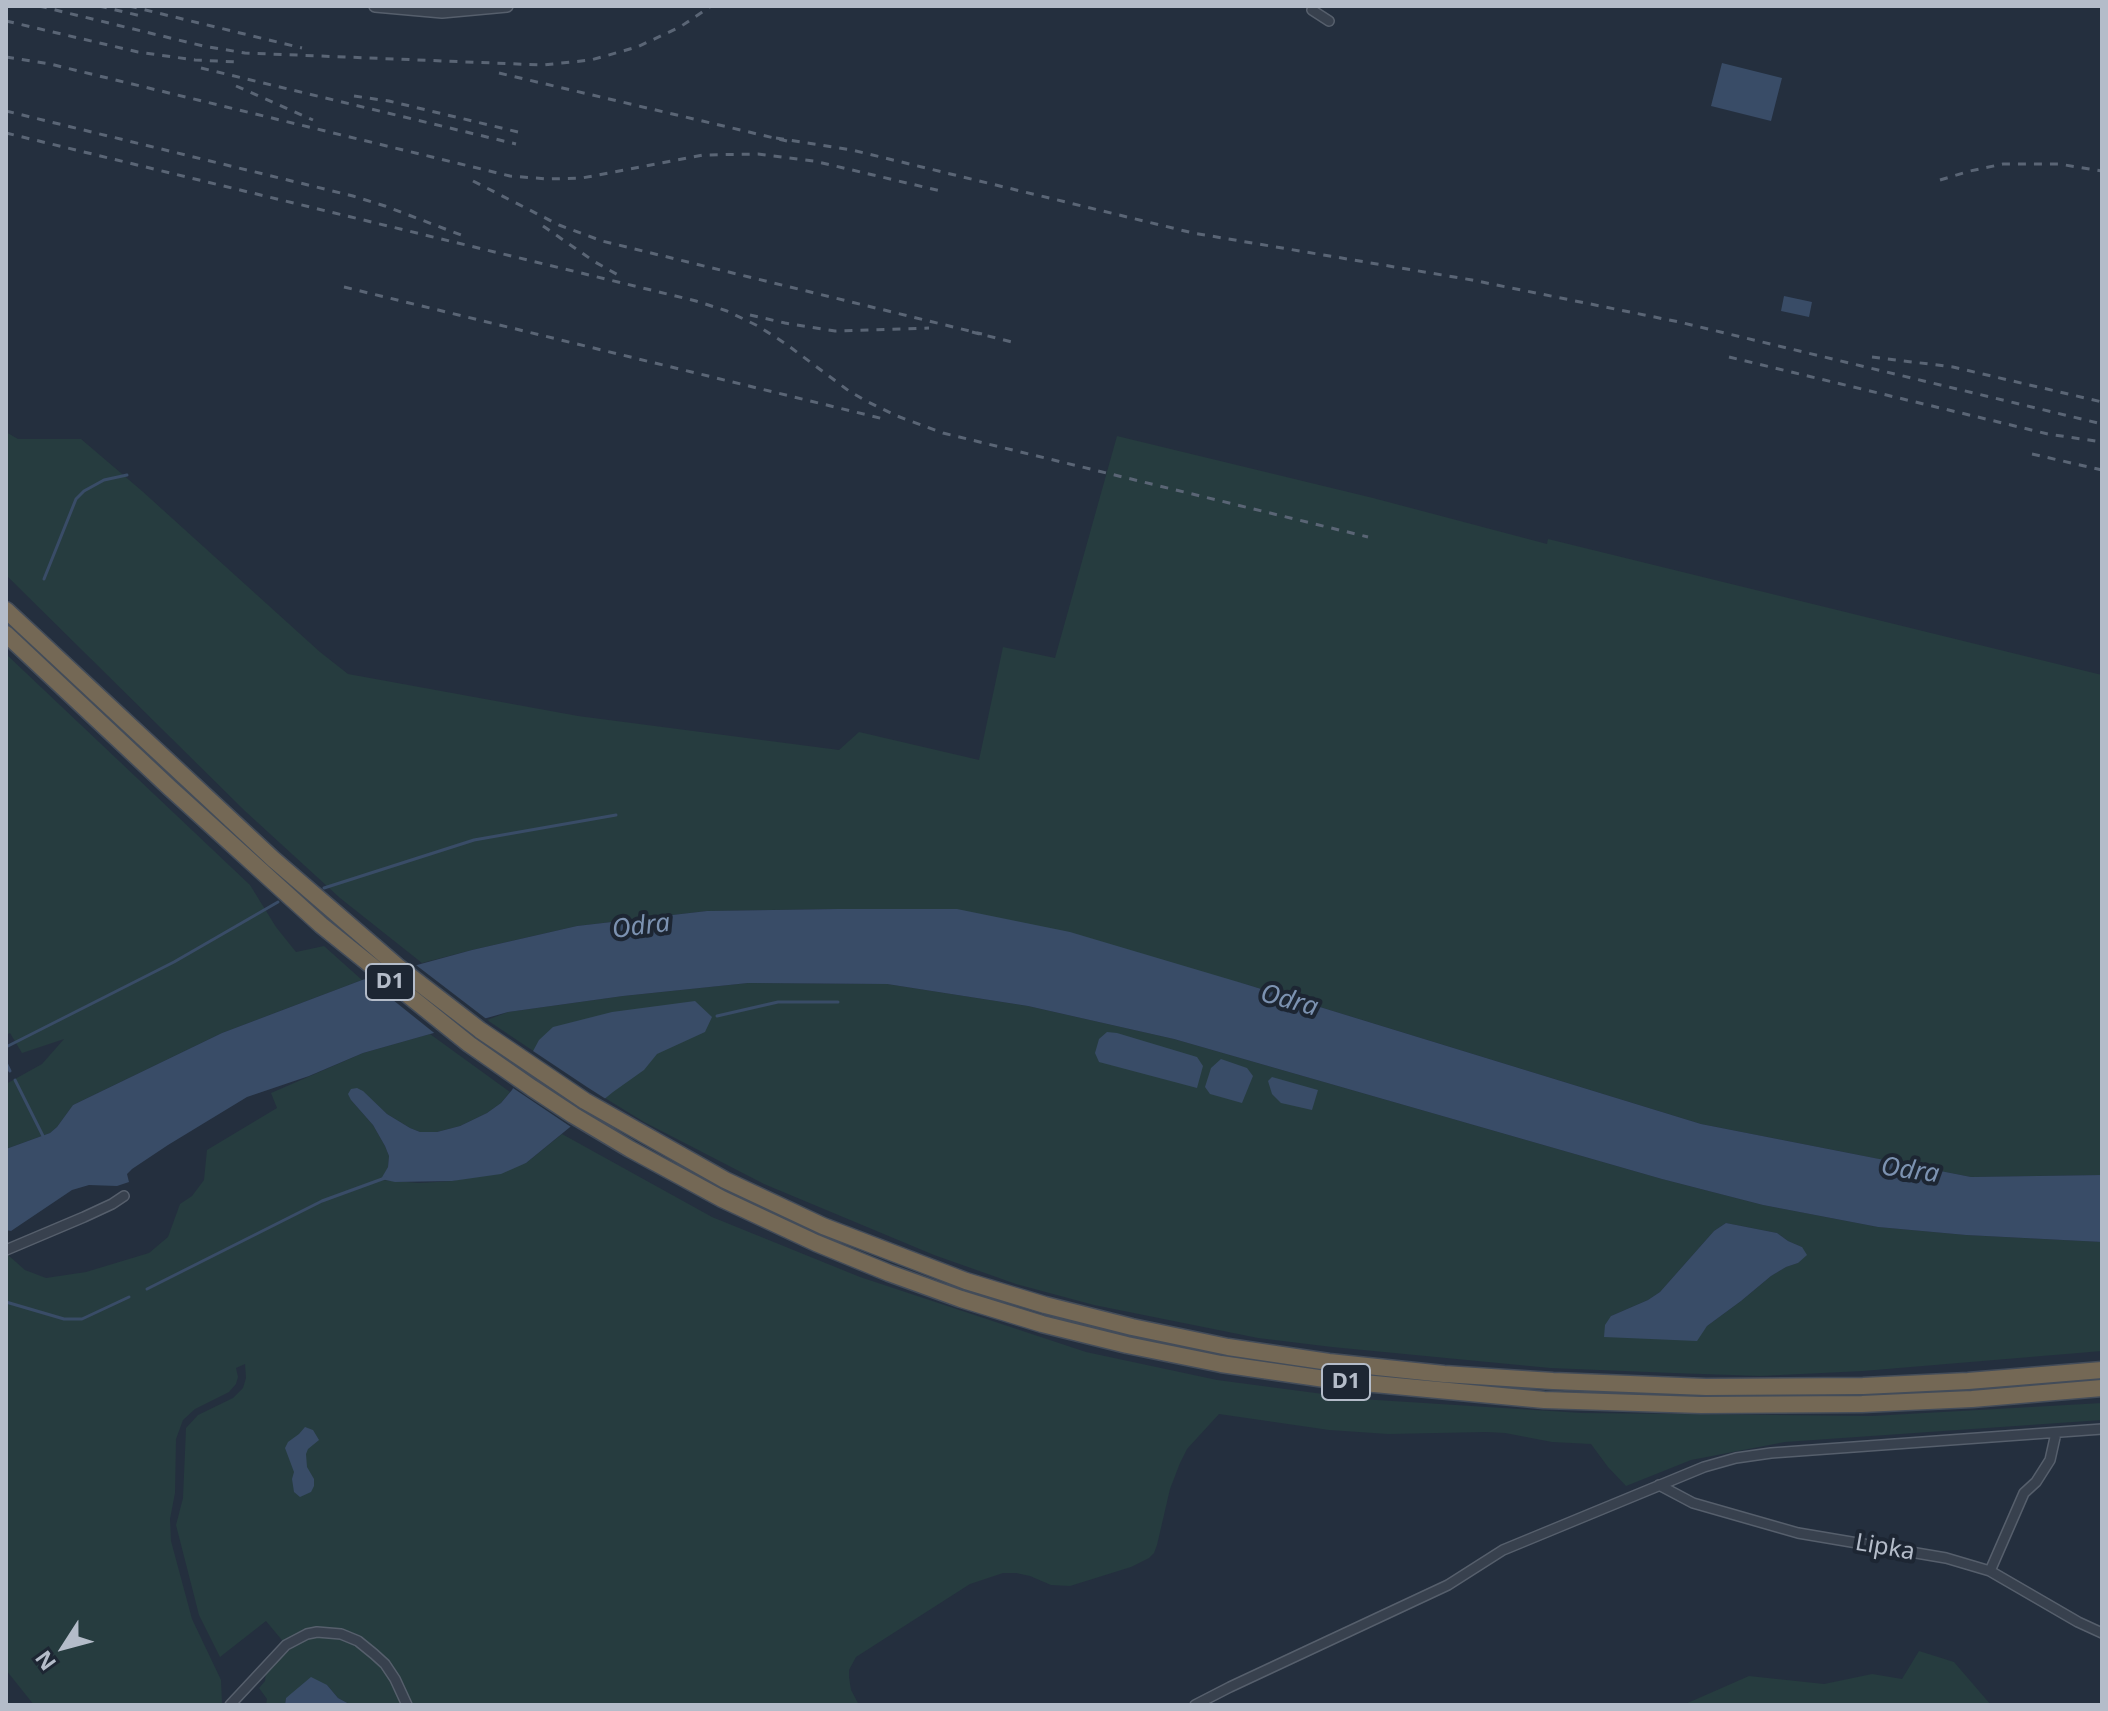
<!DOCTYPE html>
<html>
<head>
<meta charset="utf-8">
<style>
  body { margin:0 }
  #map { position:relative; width:2108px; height:1711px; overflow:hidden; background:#242f3e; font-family:"Noto Sans",sans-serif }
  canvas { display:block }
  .frame { position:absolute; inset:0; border:8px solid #b4bcc9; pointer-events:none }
  .north { position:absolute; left:24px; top:1607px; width:80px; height:80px; -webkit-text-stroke:6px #1d2633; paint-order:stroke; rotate:234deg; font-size:22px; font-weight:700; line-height:32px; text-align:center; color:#b4bcc9 }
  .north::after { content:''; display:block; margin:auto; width:28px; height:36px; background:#b4bcc9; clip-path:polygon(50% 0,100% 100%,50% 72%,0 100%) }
</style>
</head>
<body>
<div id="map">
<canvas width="2108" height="1711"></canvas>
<div class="frame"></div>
<div class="north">N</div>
</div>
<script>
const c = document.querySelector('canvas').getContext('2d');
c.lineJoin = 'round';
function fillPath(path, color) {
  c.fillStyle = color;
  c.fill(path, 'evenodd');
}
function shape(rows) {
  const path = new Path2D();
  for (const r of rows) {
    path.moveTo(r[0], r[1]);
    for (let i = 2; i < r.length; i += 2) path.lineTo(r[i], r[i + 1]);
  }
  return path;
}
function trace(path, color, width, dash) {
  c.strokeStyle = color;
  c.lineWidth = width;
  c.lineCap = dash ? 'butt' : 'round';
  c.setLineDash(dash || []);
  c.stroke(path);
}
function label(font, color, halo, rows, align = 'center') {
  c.font = font + ' "Noto Sans",sans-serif';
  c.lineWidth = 8;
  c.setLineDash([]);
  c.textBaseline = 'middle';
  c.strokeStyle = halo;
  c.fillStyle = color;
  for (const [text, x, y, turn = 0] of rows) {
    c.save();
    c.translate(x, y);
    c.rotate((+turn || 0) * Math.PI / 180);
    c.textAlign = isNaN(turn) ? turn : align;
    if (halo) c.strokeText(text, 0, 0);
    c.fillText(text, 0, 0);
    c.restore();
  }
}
fillPath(shape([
  [6,432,18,439,81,439,142,491,320,652,348,674,578,716,839,750,859,732,979,760,1003,647,1055,658,1117,436,1373,498,1547,544,1548,539,2102,675,2102,1175,1971,1177,1701,1124,1245,984,837,909,707,911,577,926,472,950,422,963,340,898,245,811,6,575],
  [6,654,250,885,276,927,296,952,324,946,362,980,222,1033,73,1105,57,1127,50,1133,6,1149,6,1084,42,1064,64,1039,22,1053,10,1033,6,1035],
  [748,983,887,984,1028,1006,1174,1039,1662,1179,1763,1205,1878,1227,1966,1235,2102,1242,2102,1351,1863,1371,1760,1376,1673,1373,1550,1368,1332,1347,1258,1338,1094,1305,1016,1284,934,1255,764,1184,644,1122,587,1087,487,1020,508,1012,623,996],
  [1726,1223,1777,1233,1788,1241,1802,1247,1798,1263,1786,1267,1771,1276,1741,1301,1707,1326,1699,1336,1611,1316,1648,1300,1660,1292,1714,1231],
  [430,1034,510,1092,501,1103,487,1113,460,1126,437,1132,420,1132,410,1128,387,1114,362,1091,351,1100,373,1125,385,1146,389,1156,388,1167,382,1180,419,1183,452,1181,526,1163,562,1134,712,1217,860,1277,1086,1352,1217,1380,1361,1399,1582,1413,1872,1416,2102,1403,2102,1420,1785,1442,1691,1460,1626,1486,1608,1467,1591,1444,1552,1442,1505,1433,1487,1432,1388,1434,1329,1430,1219,1414,1187,1449,1180,1463,1170,1489,1157,1545,1154,1553,1149,1558,1131,1567,1070,1586,1051,1585,1030,1576,1016,1573,1003,1573,970,1584,856,1657,849,1670,849,1677,851,1690,859,1705,351,1705,338,1698,327,1685,286,1698,285,1705,266,1705,267,1699,259,1688,265,1681,266,1672,293,1647,286,1645,266,1621,220,1657,199,1615,176,1525,183,1498,186,1428,198,1415,233,1398,243,1388,246,1378,245,1364,236,1368,238,1377,236,1384,229,1392,195,1409,183,1420,176,1439,175,1493,170,1519,171,1541,192,1619,221,1680,222,1703,221,1705,34,1705,6,1670,6,1256,8,1255,25,1270,46,1278,86,1272,149,1253,168,1237,180,1204,192,1196,204,1180,207,1150,277,1108,271,1093,363,1053],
  [1919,1651,1954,1662,1991,1705,1683,1705,1749,1676,1824,1684,1872,1674,1902,1679]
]), '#263c3f');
fillPath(shape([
  [1722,63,1782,78,1771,121,1711,106],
  [1784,296,1812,302,1809,317,1781,311],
  [837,909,957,909,1070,932,1245,984,1701,1124,1971,1177,2102,1175,2102,1242,1966,1235,1878,1227,1763,1205,1662,1179,1174,1039,1028,1006,887,984,748,983,623,996,508,1012,363,1053,309,1076,247,1097,168,1145,132,1169,127,1174,129,1182,117,1186,89,1185,72,1190,11,1231,6,1230,6,1149,50,1133,57,1127,73,1105,222,1033,362,980,472,950,577,926,707,911],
  [695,1001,712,1017,705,1032,657,1054,644,1070,613,1092,526,1163,501,1174,452,1181,395,1182,381,1179,388,1167,389,1156,385,1146,373,1125,351,1100,348,1094,351,1089,357,1088,363,1091,387,1114,410,1128,420,1132,437,1132,460,1126,487,1113,501,1103,512,1090,539,1040,553,1027,612,1012],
  [1107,1032,1117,1033,1197,1057,1203,1066,1197,1088,1099,1062,1095,1053,1099,1039],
  [1221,1059,1247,1068,1253,1076,1242,1103,1210,1094,1205,1087,1211,1068],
  [1272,1077,1318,1090,1312,1110,1281,1103,1272,1094,1268,1081],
  [1726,1223,1777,1233,1788,1241,1802,1247,1807,1255,1798,1263,1786,1267,1771,1276,1741,1301,1707,1326,1697,1341,1604,1337,1605,1325,1611,1316,1648,1300,1660,1292,1714,1231],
  [305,1427,313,1430,319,1440,308,1449,306,1454,307,1467,314,1479,314,1486,311,1492,300,1497,294,1492,292,1479,294,1472,285,1448,288,1442,299,1434],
  [311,1677,327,1685,338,1698,351,1705,285,1705,286,1698]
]), '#394c67');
fillPath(shape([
  [412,962,489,1021,438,1036,363,976],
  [530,1049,587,1087,609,1101,574,1129,510,1086]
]), '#242f3e');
trace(shape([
  [44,579,76,499,84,491,104,480,127,475],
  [324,888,474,840,616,815],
  [717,1016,778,1002,838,1002],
  [6,1047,174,962,278,902],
  [6,1063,10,1071],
  [15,1080,44,1138],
  [147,1289,322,1201,385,1178],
  [6,1302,64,1319,82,1319,129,1297]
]), '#394c67', 3);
const minor = shape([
  [1312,10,1329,21],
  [6,1250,84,1217,112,1204,124,1196],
  [1659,1485,1693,1503,1798,1533,1946,1558,1990,1571,2078,1622,2102,1633],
  [1990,1571,2024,1493,2036,1482,2050,1460,2056,1433],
  [230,1705,286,1645,307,1634,317,1632,341,1634,358,1641,374,1654,385,1664,395,1679,407,1705],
  [1195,1705,1230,1687,1448,1585,1503,1550,1704,1467,1736,1458,1771,1453,2102,1429]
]);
const tertiary = shape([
  [375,6,442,12,507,6]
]);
const motorway = shape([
  [6,610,273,859,397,966,480,1030,585,1101,725,1180,823,1226,966,1281,1045,1305,1132,1327,1228,1347,1329,1362,1444,1374,1553,1381,1706,1387,1863,1386,1968,1381,2102,1370],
  [6,634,170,788,321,925,469,1044,532,1088,573,1115,630,1149,722,1199,816,1243,889,1273,961,1299,1042,1324,1127,1345,1221,1364,1332,1380,1544,1400,1701,1405,1862,1404,1972,1399,2102,1388]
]);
trace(minor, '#565f6c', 12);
trace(tertiary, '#565f6c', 14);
trace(motorway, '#434c59', 19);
trace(minor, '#38414e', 9);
trace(tertiary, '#38414e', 11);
trace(motorway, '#746855', 16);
trace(shape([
  [39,6,203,46,245,53,543,65,591,60,637,47,680,27,711,6],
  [99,6,141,16],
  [129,6,302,48],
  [6,21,138,52,195,60,238,62],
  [6,57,50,64,510,176,547,179,582,178,703,155,758,154,814,161,945,192],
  [201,68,516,144],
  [499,73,787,141],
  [236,86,313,120],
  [354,96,389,101,518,132],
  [6,111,353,196,385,206,461,235],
  [6,133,696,301,727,311,758,326,786,344,849,391,868,402,897,416,943,433,1368,537],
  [776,138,852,150,1193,233,1472,280,1679,322,2102,424],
  [1940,180,1970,171,2003,164,2059,164,2102,171],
  [473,181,559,225,602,241,982,334],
  [543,226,595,262,620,276],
  [344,287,888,420],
  [750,315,785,323,835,331,929,328],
  [972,332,1012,342],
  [1729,357,2048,434,2102,442],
  [1872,357,1953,367,2102,402],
  [2032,454,2102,470]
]), '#5a6575', 3, [8, 8]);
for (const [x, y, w] of [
  [390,982,48],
  [1346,1382,48]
]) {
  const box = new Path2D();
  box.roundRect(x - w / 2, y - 18, w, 36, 6);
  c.fillStyle = '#1d2633';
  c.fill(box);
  trace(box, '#b4bcc9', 2);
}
label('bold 22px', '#b4bcc9', null, [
  ["D1",390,982],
  ["D1",1346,1382]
]);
label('24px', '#b4bcc9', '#1d2633', [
  ["Lipka",1885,1548,10]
]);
label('italic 26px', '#7c92b1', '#1d2633', [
  ["Odra",641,927,-7],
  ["Odra",1289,1001,15],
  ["Odra",1910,1171,8]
]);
</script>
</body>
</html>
